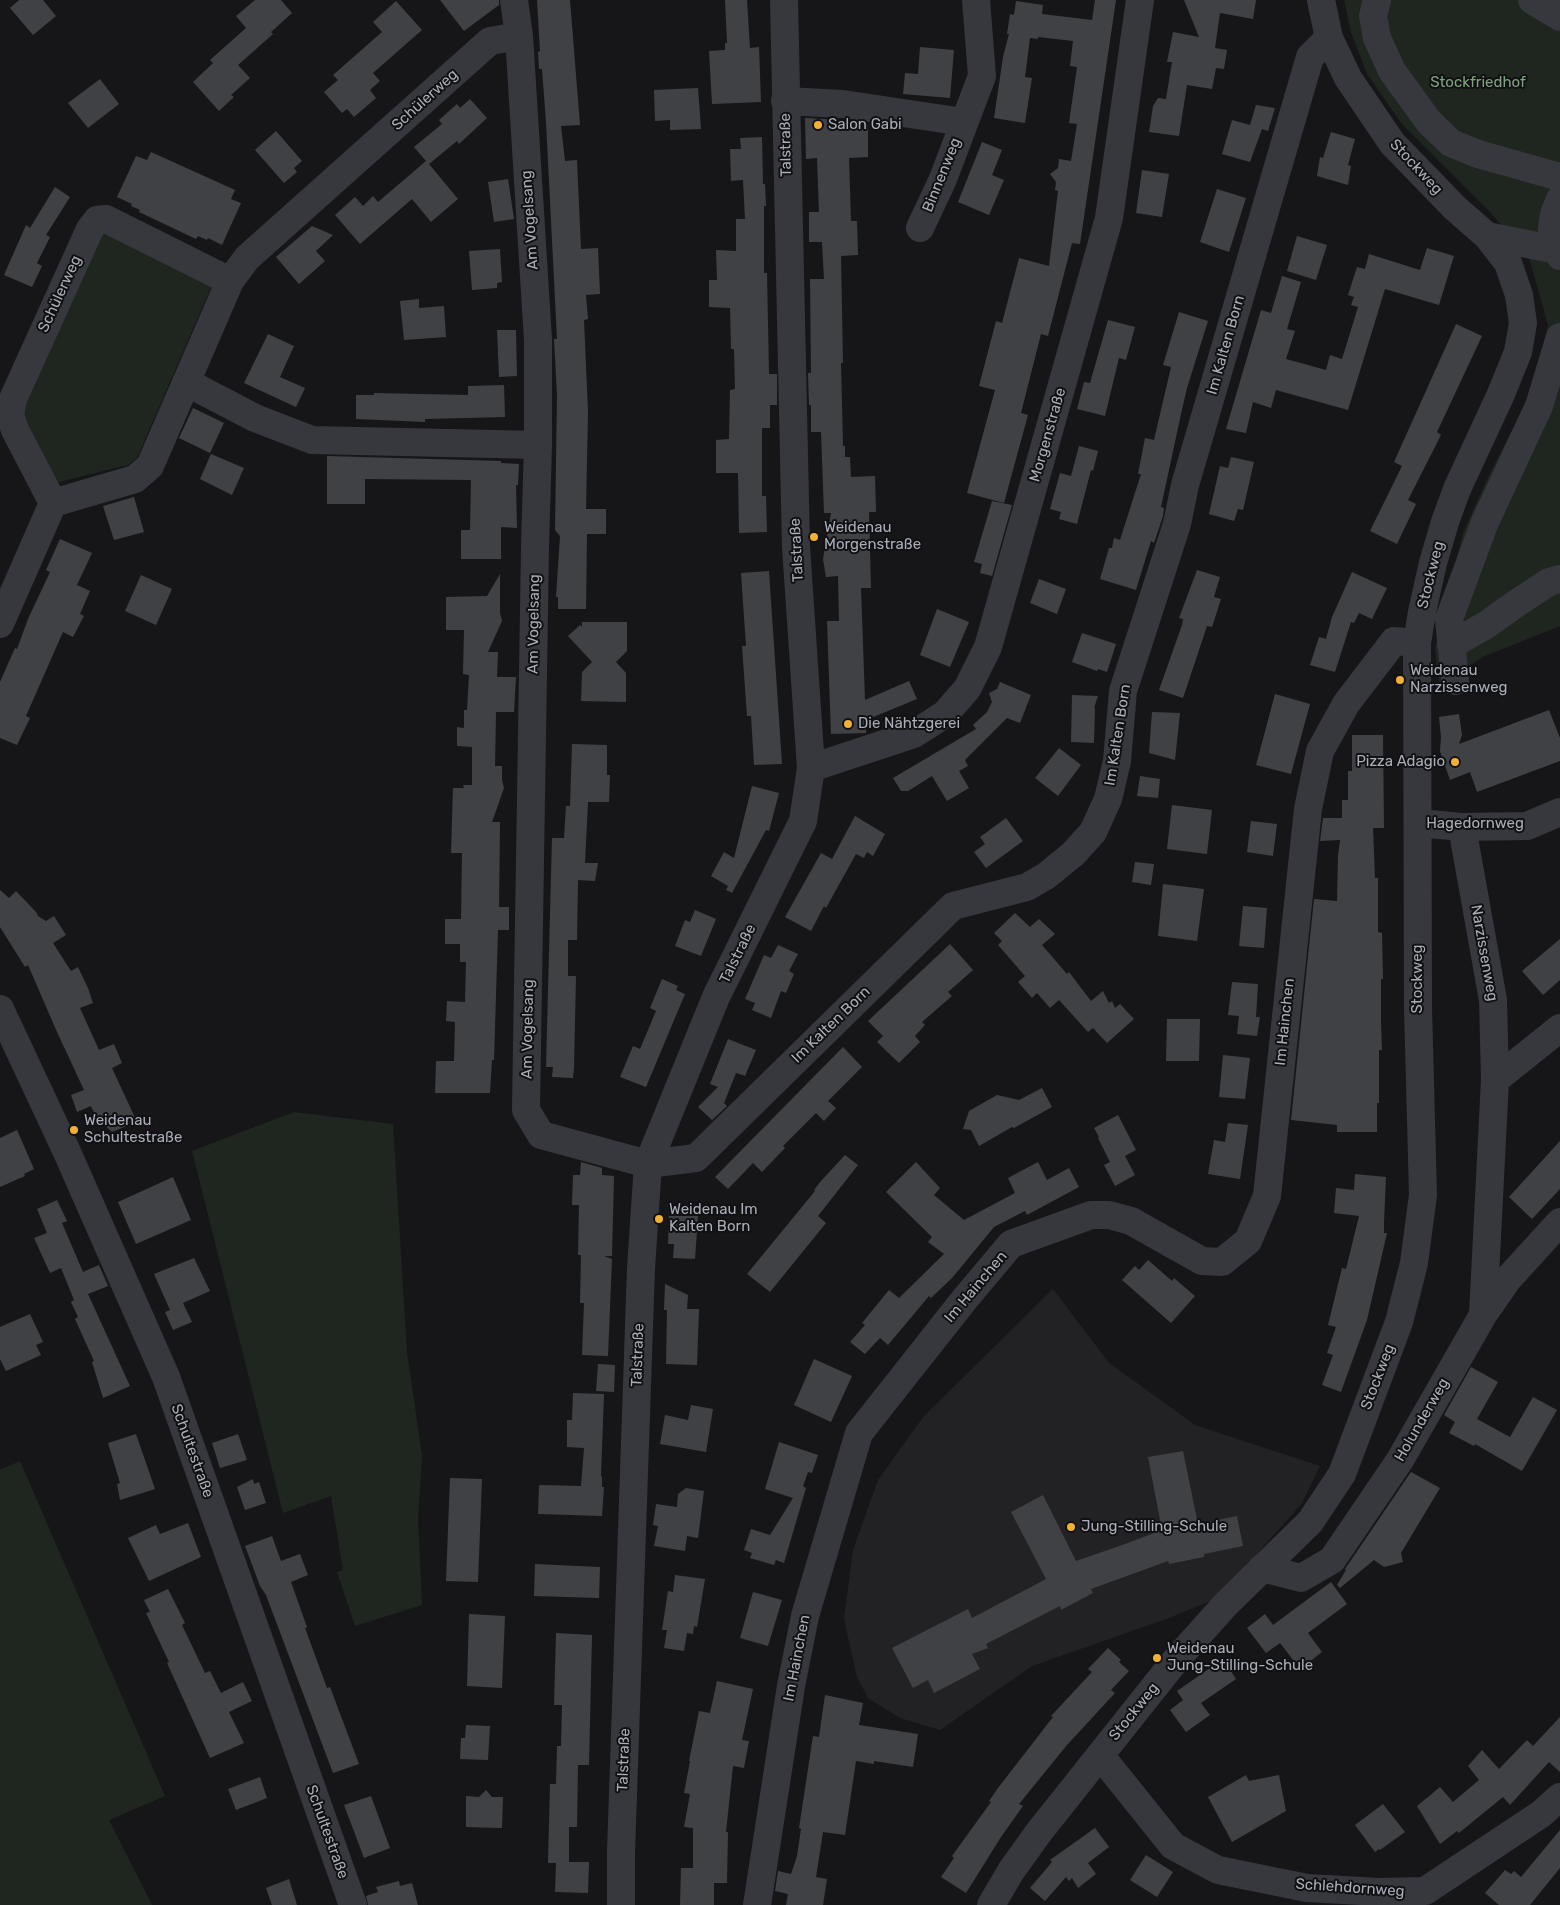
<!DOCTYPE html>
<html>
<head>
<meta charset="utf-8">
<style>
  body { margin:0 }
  canvas { display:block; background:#161618 }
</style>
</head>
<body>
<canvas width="1560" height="1905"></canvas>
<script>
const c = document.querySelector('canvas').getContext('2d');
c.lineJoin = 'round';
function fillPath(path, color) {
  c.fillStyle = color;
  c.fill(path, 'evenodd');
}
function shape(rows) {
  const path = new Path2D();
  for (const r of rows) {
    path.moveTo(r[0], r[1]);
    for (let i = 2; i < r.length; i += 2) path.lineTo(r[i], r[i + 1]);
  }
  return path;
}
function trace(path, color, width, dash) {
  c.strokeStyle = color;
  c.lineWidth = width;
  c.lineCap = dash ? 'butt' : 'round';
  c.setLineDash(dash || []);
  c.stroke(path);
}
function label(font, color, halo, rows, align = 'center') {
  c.font = font + ' Rubik,sans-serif';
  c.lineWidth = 4;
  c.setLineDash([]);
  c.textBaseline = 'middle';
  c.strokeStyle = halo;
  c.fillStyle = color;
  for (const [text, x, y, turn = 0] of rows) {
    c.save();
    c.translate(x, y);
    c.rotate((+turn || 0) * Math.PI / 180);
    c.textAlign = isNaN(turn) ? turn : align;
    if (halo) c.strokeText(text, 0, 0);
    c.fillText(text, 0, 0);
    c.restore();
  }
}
fillPath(shape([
  [1053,1289,1109,1363,1195,1425,1320,1466,1302,1503,1218,1598,1169,1618,1032,1666,940,1730,900,1718,868,1698,857,1677,844,1619,853,1550,878,1480,924,1416]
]), '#222225');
fillPath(shape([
  [1344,0,1560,0,1560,626,1485,656,1439,683,1435,649,1463,533,1491,471,1532,392,1548,325,1529,257,1489,211,1402,124,1367,74,1351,32],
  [103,232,212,285,137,458,128,465,55,483,23,415,24,401],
  [294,1112,393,1124,407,1353,422,1455,418,1520,422,1605,355,1626,337,1572,343,1570,331,1496,283,1513,192,1151],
  [20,1461,165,1796,109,1820,152,1905,0,1905,0,1470]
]), '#1e261f');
fillPath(shape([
  [19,0,43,0,56,16,33,35,10,8],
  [255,0,281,0,292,13,271,32,273,34,238,65,250,78,231,95,234,97,219,111,193,82,213,63,210,60,246,28,236,16],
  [440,0,499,0,499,5,464,31],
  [537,0,570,0,580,125,561,126,565,161,577,160,581,249,598,248,600,294,586,295,588,319,584,320,588,412,586,509,606,509,606,534,587,534,586,609,558,609,558,597,556,597,560,536,555,530,557,395,554,339,557,339,546,122,542,69,539,69,538,52,540,51],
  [725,0,747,0,750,48,759,47,761,102,712,104,709,51,725,50,725,43,727,43],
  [1095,0,1116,0,1080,244,1072,243,1048,336,1041,334,1021,413,1028,415,1004,503,967,493,995,390,979,386,996,321,1002,323,1019,258,1049,266,1058,191,1055,190,1056,182,1050,174,1058,168,1059,159,1071,161,1077,124,1069,123,1077,67,1070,66,1073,41,1038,37,1038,39,1030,38,1025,77,1032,78,1025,123,994,118,1003,57,1009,34,1007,34,1010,14,1014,15,1016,1,1043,5,1042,14,1092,20],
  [1184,0,1256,0,1253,19,1220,13,1215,48,1227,50,1224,69,1216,68,1212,89,1187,85,1179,136,1149,132,1153,106,1158,98,1166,99,1172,62,1167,62,1173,32,1199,37],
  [396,1,422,30,373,73,380,81,370,90,376,98,354,117,347,109,342,113,324,92,338,80,333,75,382,32,373,22],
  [920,47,954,50,950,98,903,94,905,73,918,74],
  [100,79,119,104,88,128,68,103],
  [698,88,701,129,670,130,670,120,655,121,654,90],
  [470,99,487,118,459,144,457,141,429,164,458,199,431,222,412,199,360,244,335,215,355,197,363,206,373,196,378,202,426,161,414,147,442,124,439,120,457,104,460,108],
  [1256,105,1275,108,1268,131,1262,129,1250,162,1222,154,1232,120,1250,125],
  [805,118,841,120,854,121,854,123,868,124,868,157,849,158,851,221,857,221,858,255,841,256,843,363,841,363,843,446,845,446,845,457,850,457,851,477,875,476,876,512,869,512,871,588,861,588,865,700,909,681,917,699,866,720,866,733,831,734,827,621,839,621,838,576,826,577,823,559,831,513,824,513,821,432,811,432,811,405,809,405,808,373,811,373,810,279,824,279,822,242,809,242,809,212,819,212,817,158,806,159],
  [276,131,302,161,294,168,297,172,284,183,255,150],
  [1331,132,1355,139,1348,165,1351,166,1348,185,1317,176,1320,157,1323,158],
  [762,137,763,184,765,184,766,206,764,206,764,273,767,273,769,374,777,374,777,405,770,405,770,428,762,428,762,496,766,496,767,532,739,533,738,473,716,473,716,440,729,439,730,390,735,389,734,349,731,349,730,308,709,307,709,280,717,280,716,250,736,251,736,219,745,219,743,180,731,181,730,149,741,149,740,138],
  [982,142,1002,150,992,175,1004,180,989,215,958,202],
  [151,152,235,190,231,199,241,203,222,245,208,238,207,240,198,236,196,239,139,212,140,210,131,206,132,204,117,197,136,156,147,160],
  [1142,170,1169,174,1162,217,1136,213],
  [508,179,514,219,494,222,488,182],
  [55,187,70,197,46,235,50,237,37,263,42,266,32,287,4,275,26,225,30,228],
  [1217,189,1246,198,1229,252,1200,242],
  [312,226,333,235,316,251,325,261,299,284,276,257],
  [1297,236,1327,245,1316,280,1287,271],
  [1427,248,1454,256,1439,305,1385,289,1348,410,1276,390,1271,408,1253,402,1246,433,1226,429,1261,310,1271,313,1282,276,1301,282,1287,329,1295,331,1286,359,1326,370,1330,355,1342,359,1358,307,1351,305,1354,297,1348,295,1357,267,1365,269,1369,254,1420,270],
  [500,249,502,282,497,283,497,288,472,290,469,251],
  [419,299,419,308,444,306,446,337,404,340,400,301],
  [1179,312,1208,321,1187,388,1181,414,1161,507,1164,508,1163,516,1154,543,1151,541,1136,590,1100,579,1109,548,1112,548,1114,538,1120,540,1141,474,1138,474,1145,438,1154,440,1171,367,1163,365],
  [1108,320,1135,327,1126,360,1119,358,1105,416,1077,409,1084,382,1090,383],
  [1456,324,1482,336,1437,432,1441,435,1408,500,1416,504,1397,544,1370,531,1402,466,1394,462],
  [497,330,516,330,517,376,499,377],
  [268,334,294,346,280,377,305,388,296,407,244,383],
  [504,385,505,417,425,419,425,422,356,419,356,395,374,395,374,393,468,395,468,386],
  [193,408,224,423,210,453,179,438],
  [1079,446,1098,451,1093,471,1091,470,1077,524,1059,519,1061,512,1050,509,1060,473,1071,476],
  [211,454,244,468,232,495,200,479],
  [327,456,501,461,501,463,519,464,518,485,516,485,517,528,501,527,501,559,461,559,461,530,470,530,471,480,365,479,365,504,327,504],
  [1231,457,1254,462,1243,510,1238,509,1234,521,1209,514,1220,466,1228,468],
  [134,497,144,532,114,540,103,506],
  [992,501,1012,505,992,576,980,573,982,564,974,562],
  [60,539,92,553,77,585,90,591,80,614,84,616,73,637,63,632,26,716,30,718,17,745,0,738,0,682,15,648,17,649,28,619,50,572,46,570],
  [1197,570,1220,577,1214,597,1221,599,1212,627,1207,626,1183,698,1159,690,1182,625,1183,619,1179,618],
  [769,571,782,764,754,765,751,716,747,716,742,646,746,646,741,573],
  [1352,572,1387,588,1372,619,1359,613,1354,623,1351,622,1335,672,1310,665,1319,637,1326,639,1332,617],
  [500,574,500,613,502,621,488,652,498,652,497,677,516,677,514,712,496,712,495,766,502,766,502,780,504,788,492,822,500,822,499,907,509,907,509,930,498,930,494,1060,492,1060,490,1093,435,1093,436,1061,454,1061,455,1022,446,1021,447,1001,465,1002,466,962,460,962,460,944,445,944,445,919,461,919,462,853,451,853,453,788,464,788,463,785,472,785,472,747,457,746,457,727,464,728,464,710,467,710,469,675,463,674,464,630,446,630,446,597,487,596],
  [141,575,172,589,156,625,125,611],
  [1039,579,1066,589,1057,614,1030,603],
  [937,609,969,622,950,667,920,655],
  [582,622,627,622,627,651,616,662,626,673,626,702,581,701,582,672,592,662,568,636,580,625,582,627],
  [1082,633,1116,644,1107,672,1098,669,1097,671,1072,662],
  [1000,682,1031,695,1020,723,1007,718,965,760,968,766,959,771,969,788,947,801,932,776,908,791,901,791,893,778,976,729,973,725,987,712,992,702,989,693,997,689],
  [1275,694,1310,704,1291,774,1256,765],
  [1072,695,1098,696,1094,708,1095,708,1094,743,1071,742],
  [1549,710,1560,738,1560,761,1477,792,1470,772,1450,780,1440,751,1441,737,1439,717,1459,714,1462,735,1459,744],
  [1152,712,1180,713,1175,760,1149,753],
  [1352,735,1383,735,1384,828,1373,828,1375,878,1378,878,1378,932,1382,933,1383,979,1381,979,1381,1021,1382,1050,1379,1050,1379,1103,1377,1103,1377,1132,1337,1132,1337,1125,1291,1120,1314,899,1337,901,1338,856,1340,840,1320,841,1323,818,1342,818,1342,800,1348,800,1348,771,1352,771],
  [572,744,607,745,607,775,610,775,609,802,588,802,585,863,598,863,595,881,578,880,577,940,568,940,568,976,576,976,574,1067,573,1078,552,1077,553,1067,546,1067,552,838,564,838,566,806,570,806],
  [1059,748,1081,765,1058,796,1035,778],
  [1140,776,1160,779,1158,798,1137,796],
  [752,786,779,793,769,831,766,830,732,893,726,890,728,886,711,876,724,852,734,858],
  [1172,805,1212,810,1207,854,1167,849],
  [855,816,885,834,873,856,867,852,864,858,856,854,826,908,824,906,811,931,785,917,821,853,832,859],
  [1006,818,1023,841,986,868,974,852,985,844,980,837],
  [1251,821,1277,824,1273,856,1247,852],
  [1135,862,1154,864,1151,885,1132,882],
  [1163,884,1204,889,1197,941,1158,936],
  [0,890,9,898,16,891,36,912,38,916,46,921,54,916,66,935,53,943,71,971,78,967,88,988,93,1003,80,1008,99,1050,114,1044,122,1063,112,1068,137,1122,112,1132,103,1124,100,1126,91,1106,77,1112,71,1095,84,1090,57,1032,28,965,25,967,0,927],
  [1243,906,1267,908,1264,948,1239,946],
  [695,910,716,919,701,956,675,946,685,920,690,922],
  [1015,913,1030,927,1039,919,1055,934,1042,945,1067,974,1069,972,1091,1001,1103,991,1109,1003,1112,1001,1115,1008,1120,1004,1134,1019,1107,1043,1093,1028,1088,1032,1059,1000,1050,1008,1037,993,1032,998,1018,982,1025,976,998,945,1002,941,994,933],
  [1560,939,1560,980,1543,995,1522,971],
  [950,944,973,970,948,992,952,996,922,1022,925,1025,915,1036,920,1042,899,1063,877,1042,883,1036,868,1021],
  [778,945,798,954,789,971,794,974,786,993,781,991,771,1018,752,1010,755,1003,745,999,764,955,771,958],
  [662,979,678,986,676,990,685,994,646,1087,620,1077,633,1046,640,1049,656,1011,650,1008],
  [1232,982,1258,984,1256,1017,1260,1017,1257,1036,1237,1034,1239,1016,1228,1015],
  [1167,1019,1200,1019,1199,1061,1166,1061],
  [728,1039,756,1050,745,1076,736,1073,724,1103,727,1106,712,1120,698,1107,718,1087,710,1084],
  [843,1047,862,1067,828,1101,836,1108,824,1121,816,1113,783,1146,785,1148,762,1172,753,1163,728,1189,715,1177],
  [1223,1055,1250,1058,1245,1099,1219,1097],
  [1042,1088,1052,1107,1014,1128,1012,1127,979,1146,971,1130,963,1129,969,1111,997,1095,1019,1100],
  [1118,1115,1136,1150,1125,1156,1135,1175,1115,1186,1104,1165,1110,1162,1098,1138,1099,1137,1094,1128],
  [1228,1123,1248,1125,1240,1179,1208,1174,1214,1140,1225,1142],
  [17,1130,34,1169,24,1174,25,1176,0,1187,0,1138],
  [1560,1141,1560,1189,1532,1219,1509,1197],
  [845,1155,858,1165,818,1216,826,1223,770,1292,747,1274,815,1191,814,1190,821,1181],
  [581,1162,602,1168,602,1175,614,1176,612,1256,604,1256,612,1259,608,1356,582,1355,584,1303,580,1303,581,1255,578,1255,579,1205,572,1205,573,1175,580,1175],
  [916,1162,940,1188,934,1195,964,1220,1015,1193,1008,1178,1038,1162,1047,1180,1069,1168,1079,1187,1027,1215,1025,1211,994,1227,952,1278,931,1298,929,1296,888,1345,880,1338,865,1354,850,1342,865,1325,862,1323,889,1290,899,1298,944,1254,928,1242,932,1237,886,1192],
  [1355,1174,1386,1177,1384,1222,1384,1233,1387,1233,1367,1320,1341,1392,1322,1385,1333,1355,1327,1353,1336,1327,1328,1325,1342,1268,1346,1269,1359,1216,1334,1213,1336,1188,1354,1190],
  [173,1177,191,1220,136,1244,118,1202],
  [57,1200,67,1221,62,1223,83,1272,99,1265,108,1286,88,1294,130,1386,103,1398,92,1362,94,1361,75,1319,78,1317,71,1302,74,1300,61,1268,50,1273,34,1238,47,1233,37,1209],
  [669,1216,698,1216,695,1259,673,1258,674,1244,668,1244],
  [194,1258,210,1291,183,1303,192,1322,173,1330,165,1312,170,1310,154,1274],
  [1148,1260,1172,1281,1174,1278,1195,1296,1171,1323,1122,1280,1135,1266,1139,1270],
  [665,1284,688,1295,687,1309,699,1309,697,1365,666,1364,667,1310,664,1310],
  [30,1314,43,1342,36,1345,41,1355,6,1371,0,1359,0,1327],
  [814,1359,852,1376,831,1422,794,1405],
  [598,1364,615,1365,614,1392,596,1391],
  [1471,1367,1498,1382,1477,1419,1510,1437,1533,1397,1557,1410,1522,1471,1475,1444,1474,1446,1449,1433,1455,1422,1444,1415],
  [573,1393,604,1394,601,1476,602,1477,602,1487,604,1487,602,1516,538,1514,539,1485,581,1486,584,1448,567,1447,567,1420,572,1420],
  [691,1405,713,1409,706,1452,660,1444,665,1415,688,1420],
  [136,1434,155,1489,120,1500,117,1484,120,1483,108,1443],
  [238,1434,247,1460,220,1468,212,1443],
  [779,1442,818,1455,812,1473,808,1472,803,1486,806,1488,784,1563,776,1560,774,1565,750,1558,752,1553,744,1550,751,1529,770,1535,793,1498,765,1489],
  [1183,1451,1198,1524,1237,1516,1243,1546,1204,1554,1204,1557,1169,1564,1168,1561,1091,1589,1093,1593,1061,1610,1060,1606,986,1644,988,1648,972,1654,980,1669,934,1693,928,1680,913,1688,892,1648,968,1609,972,1618,1046,1579,1011,1512,1043,1495,1076,1561,1125,1544,1162,1530,1148,1457],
  [1411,1472,1440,1488,1401,1553,1403,1562,1384,1567,1374,1560,1340,1588,1337,1585,1346,1570,1345,1569],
  [450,1478,482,1479,478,1582,446,1581],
  [253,1479,254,1484,259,1482,266,1503,245,1510,237,1487],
  [686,1488,704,1491,698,1538,687,1536,685,1551,654,1546,658,1526,653,1525,656,1504,677,1507,678,1494],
  [188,1523,201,1557,149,1581,128,1538,156,1525,160,1534],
  [272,1536,281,1561,300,1554,308,1575,291,1582,307,1627,305,1628,327,1688,330,1687,359,1764,333,1773,266,1595,260,1586,245,1546],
  [535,1564,600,1567,599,1598,534,1596],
  [675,1575,705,1579,697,1627,694,1626,693,1634,687,1633,684,1651,664,1648,667,1630,662,1630,668,1591,673,1592],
  [1331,1582,1347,1604,1308,1633,1322,1652,1300,1669,1280,1643,1266,1653,1247,1628,1265,1614,1273,1625],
  [168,1589,185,1623,182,1625,205,1673,210,1671,221,1693,243,1682,252,1701,229,1712,244,1743,210,1758,167,1663,169,1662,146,1613,150,1612,144,1600],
  [753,1592,782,1600,768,1646,740,1638],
  [469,1614,505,1616,502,1688,467,1686],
  [556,1633,592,1635,589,1765,578,1765,577,1827,569,1827,569,1862,589,1862,588,1893,555,1892,556,1863,548,1863,550,1784,556,1784,557,1746,561,1746,562,1705,554,1705],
  [1108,1648,1121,1660,1119,1662,1129,1671,1111,1690,1115,1693,1067,1745,1019,1804,1023,1806,1001,1837,966,1893,941,1877,954,1858,952,1856,991,1802,989,1801,998,1788,1053,1717,1051,1716,1092,1672,1088,1669],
  [1223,1659,1236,1679,1201,1703,1210,1715,1186,1732,1170,1710,1183,1700,1177,1691],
  [717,1681,753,1689,742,1740,749,1741,744,1768,733,1766,726,1832,728,1832,727,1883,714,1883,714,1905,680,1905,681,1868,693,1868,693,1828,684,1827,690,1794,684,1793,690,1761,689,1761,699,1711,710,1713],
  [825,1695,863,1703,859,1725,918,1734,913,1767,874,1761,874,1764,856,1761,845,1835,823,1832,816,1877,827,1879,823,1905,786,1905,788,1894,775,1891,778,1871,791,1874,797,1856,801,1829,799,1828,813,1736,819,1737],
  [1560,1717,1560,1772,1549,1762,1510,1805,1503,1797,1459,1833,1457,1831,1440,1844,1417,1806,1440,1787,1453,1802,1479,1780,1468,1766,1482,1750,1499,1769,1527,1740,1533,1746],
  [466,1725,490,1726,488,1760,460,1759,461,1738,465,1738],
  [1246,1775,1249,1781,1279,1775,1286,1811,1232,1842,1208,1797],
  [260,1777,267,1798,236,1810,228,1789],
  [486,1790,492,1797,503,1797,502,1828,466,1827,466,1796,479,1797],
  [371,1796,390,1848,364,1858,344,1805],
  [1383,1804,1405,1832,1380,1850,1379,1849,1375,1852,1355,1825],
  [1095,1828,1109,1847,1088,1863,1096,1874,1078,1888,1072,1878,1069,1881,1066,1877,1045,1901,1030,1888,1052,1862,1050,1860],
  [1560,1830,1560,1868,1530,1905,1499,1905,1485,1893,1505,1870,1511,1874,1514,1871,1521,1877],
  [1146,1855,1173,1872,1157,1897,1130,1880],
  [289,1879,297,1905,272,1905,266,1888],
  [399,1881,400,1886,412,1883,418,1905,368,1905,366,1896,378,1892,376,1887]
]), '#404145');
trace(shape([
  [514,0,519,36,538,340,538,445,535,547,526,1110,541,1135,648,1164,696,1158,953,906,1027,887,1046,876,1073,854,1093,832,1108,799,1117,761,1123,691,1177,524,1185,485,1310,57,1329,38],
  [1377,0,1373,16,1377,38,1392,71,1429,122,1451,143,1478,154,1560,177],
  [1532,0,1560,17],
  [785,101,843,104,963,122],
  [1560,199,1554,214,1552,229,1553,239,1557,250,1560,252],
  [920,228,943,179,982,76,976,0],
  [1487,236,1557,250,1560,256],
  [186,382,255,418,312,440,538,445],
  [53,503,15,430,10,415,13,399,90,229,97,220,106,219,230,281],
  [0,624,53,503,135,479,150,466,230,281,247,258,490,41,519,36],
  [1451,645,1486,625,1517,603,1549,582,1560,579],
  [1455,681,1449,619,1485,522,1539,406,1560,337],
  [811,768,914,734,945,714,967,689,988,647,1109,218,1140,0],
  [1418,823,1462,827,1527,826,1560,812],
  [1462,827,1493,1000,1495,1080,1483,1315],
  [0,1009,67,1152,166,1377,353,1905],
  [1495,1080,1560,1028],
  [1262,1568,1301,1578,1332,1560,1400,1460,1483,1315,1508,1279,1560,1222],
  [1100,1755,1173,1846,1218,1870,1307,1888,1379,1892,1425,1891,1541,1814,1560,1797],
  [621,1905,621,1852,641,1268,648,1164,716,997,803,821,811,768,796,547,784,0],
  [757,1905,791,1686,805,1616,859,1433,964,1300,1011,1244,1091,1215,1109,1215,1131,1221,1202,1261,1222,1262,1248,1241,1267,1196,1308,809,1320,751,1346,704,1394,641,1417,643],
  [991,1905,1011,1871,1039,1832,1175,1661,1226,1604,1310,1522,1342,1474,1399,1322,1414,1263,1423,1195,1418,1008,1417,643,1422,612,1433,563,1445,522,1457,489,1501,394,1518,352,1523,323,1519,295,1508,263,1487,236,1455,208,1392,143,1348,78,1329,38,1321,0]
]), '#37383d', 28);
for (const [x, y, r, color] of [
  [818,125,5,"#f2b134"],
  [814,537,5,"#f2b134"],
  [1400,680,5,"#f2b134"],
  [848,724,5,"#f2b134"],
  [1455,762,5,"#f2b134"],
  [74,1130,5,"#f2b134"],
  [659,1219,5,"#f2b134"],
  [1071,1527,5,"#f2b134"],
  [1157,1658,5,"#f2b134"]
]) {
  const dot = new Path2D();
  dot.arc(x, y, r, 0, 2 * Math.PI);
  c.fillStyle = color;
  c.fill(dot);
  trace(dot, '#111113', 2);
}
label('15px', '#7fa381', '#111113', [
  ["Stockfriedhof",1478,83]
]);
label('15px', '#a8adb8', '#111113', [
  ["Schülerweg",425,100,-42],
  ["Talstraße",786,145,-91],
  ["Stockweg",1416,167,47],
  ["Binnenweg",942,175,-68],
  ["Am Vogelsang",530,220,-94],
  ["Schülerweg",60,294,-65],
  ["Im Kalten Born",1226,345,-74],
  ["Morgenstraße",1048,435,-74],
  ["Talstraße",797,550,-93],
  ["Stockweg",1431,575,-76],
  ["Am Vogelsang",534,624,-89],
  ["Im Kalten Born",1118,735,-81],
  ["Hagedornweg",1475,824],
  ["Narzissenweg",1484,953,80],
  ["Talstraße",738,954,-64],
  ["Stockweg",1418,979,-90],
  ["Im Hainchen",1285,1022,-84],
  ["Im Kalten Born",831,1025,-44],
  ["Am Vogelsang",528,1029,-89],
  ["Im Hainchen",976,1287,-50],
  ["Talstraße",638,1355,-88],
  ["Stockweg",1378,1377,-69],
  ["Holunderweg",1422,1420,-60],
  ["Schultestraße",192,1451,70],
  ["Im Hainchen",797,1658,-79],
  ["Stockweg",1134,1712,-51],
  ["Talstraße",624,1760,-88],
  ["Schultestraße",327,1832,70],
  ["Schlehdornweg",1350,1888,4]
]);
label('15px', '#a8adb8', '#111113', [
  ["Salon Gabi",828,125],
  ["Weidenau",824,528],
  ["Morgenstraße",824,545],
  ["Weidenau",1410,671],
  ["Narzissenweg",1410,688],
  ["Die Nähtzgerei",858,724],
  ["Pizza Adagio",1445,762,"right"],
  ["Weidenau",84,1121],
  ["Schultestraße",84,1138],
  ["Weidenau Im",669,1210],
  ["Kalten Born",669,1227],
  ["Jung-Stilling-Schule",1081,1527],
  ["Weidenau",1167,1649],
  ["Jung-Stilling-Schule",1167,1666]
], 'left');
</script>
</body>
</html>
